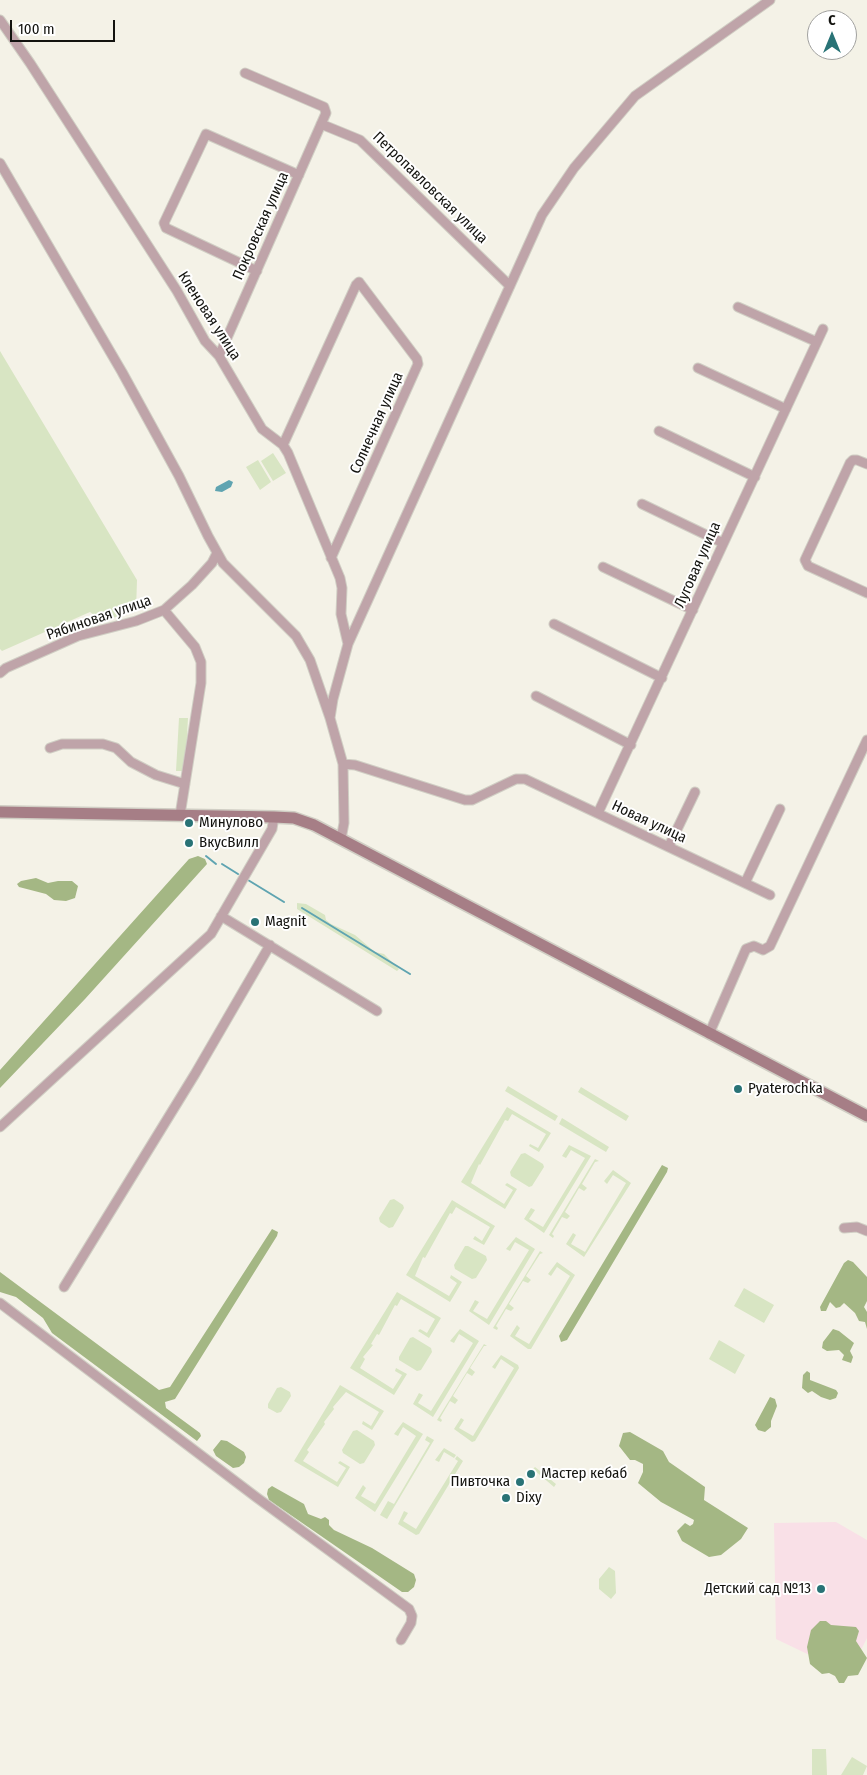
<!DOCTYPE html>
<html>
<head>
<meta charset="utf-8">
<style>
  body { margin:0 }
  #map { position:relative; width:867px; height:1775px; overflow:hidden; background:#f4f2e7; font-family:"Fira Sans Condensed",sans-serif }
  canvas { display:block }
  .north { position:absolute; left:807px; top:10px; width:50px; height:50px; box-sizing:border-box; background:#fff; border:1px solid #a1a19f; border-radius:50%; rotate:0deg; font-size:14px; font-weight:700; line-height:20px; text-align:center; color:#13130f }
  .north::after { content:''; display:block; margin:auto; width:18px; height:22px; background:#297376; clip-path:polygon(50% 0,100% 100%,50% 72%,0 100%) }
  .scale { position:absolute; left:10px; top:20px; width:105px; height:22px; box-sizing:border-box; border:2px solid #13130f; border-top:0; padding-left:6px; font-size:15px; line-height:18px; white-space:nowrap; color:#13130f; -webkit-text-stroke:4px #fff; paint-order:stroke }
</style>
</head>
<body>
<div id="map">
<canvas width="867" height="1775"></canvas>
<div class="north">С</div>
<div class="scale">100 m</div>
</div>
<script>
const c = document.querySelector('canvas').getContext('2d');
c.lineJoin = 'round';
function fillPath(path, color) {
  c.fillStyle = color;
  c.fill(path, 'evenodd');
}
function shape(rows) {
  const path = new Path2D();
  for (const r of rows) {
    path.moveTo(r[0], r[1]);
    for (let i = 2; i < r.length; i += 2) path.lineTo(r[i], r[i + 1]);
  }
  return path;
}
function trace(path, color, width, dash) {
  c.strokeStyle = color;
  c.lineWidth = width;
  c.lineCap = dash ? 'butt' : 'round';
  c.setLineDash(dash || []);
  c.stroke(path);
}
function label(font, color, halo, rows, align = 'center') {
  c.font = font + ' "Fira Sans Condensed",sans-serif';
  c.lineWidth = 4;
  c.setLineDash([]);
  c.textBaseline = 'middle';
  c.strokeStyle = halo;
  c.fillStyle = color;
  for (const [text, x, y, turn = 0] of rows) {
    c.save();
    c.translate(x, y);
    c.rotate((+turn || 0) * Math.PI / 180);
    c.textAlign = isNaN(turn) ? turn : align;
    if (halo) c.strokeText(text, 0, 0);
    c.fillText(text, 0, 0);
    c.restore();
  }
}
fillPath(shape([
  [836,1522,867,1540,867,1638,849,1674,776,1639,774,1523]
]), '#f9e0e7');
fillPath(shape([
  [0,351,137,580,136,611,102,621,90,612,2,651,0,649],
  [273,453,286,473,273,481,261,461],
  [258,460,271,482,260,490,246,467],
  [179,718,188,718,185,771,176,771],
  [297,903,306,904,325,915,326,920,331,924,355,935,375,952,384,954,399,969,397,971,297,909],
  [508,1086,558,1116,555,1121,505,1091],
  [581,1087,629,1116,626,1121,578,1092],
  [507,1107,551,1133,539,1152,529,1146,530,1144,538,1148,546,1134,512,1114,508,1121,505,1120,480,1165,479,1164,471,1183,504,1204,513,1190,505,1185,507,1183,517,1189,505,1209,461,1182],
  [562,1118,609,1147,606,1152,559,1124],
  [569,1145,591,1156,544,1233,524,1219,531,1208,535,1210,529,1219,543,1227,585,1158,571,1150,566,1158,562,1156],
  [525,1153,543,1164,544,1167,532,1186,529,1187,511,1176,510,1172,521,1154],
  [595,1159,599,1161,595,1162,582,1184,587,1188,584,1191,579,1188,565,1212,570,1216,567,1219,562,1217,552,1234,554,1236,553,1238,549,1235],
  [613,1170,631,1183,584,1257,566,1244,573,1233,576,1235,571,1244,585,1252,626,1183,613,1175,607,1184,604,1181],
  [394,1199,403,1205,404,1208,393,1227,389,1228,380,1222,379,1218,390,1200],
  [452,1200,495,1226,484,1245,473,1239,475,1236,482,1241,490,1227,456,1207,452,1214,450,1213,425,1258,423,1257,415,1276,449,1296,457,1283,450,1278,451,1275,462,1282,450,1302,406,1275],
  [516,1237,535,1249,489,1325,469,1311,475,1300,479,1302,473,1311,487,1319,529,1250,515,1242,510,1251,506,1249],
  [465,1246,468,1246,486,1256,487,1260,476,1278,472,1279,455,1269,454,1265],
  [540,1251,543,1253,540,1254,526,1276,531,1280,528,1283,523,1281,509,1304,514,1308,511,1311,506,1309,496,1326,498,1328,497,1330,493,1328],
  [557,1262,575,1275,531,1349,528,1349,510,1336,517,1325,520,1328,515,1336,529,1344,570,1276,557,1267,551,1276,548,1274],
  [744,1288,774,1305,764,1323,734,1306],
  [397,1292,441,1318,429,1338,418,1331,420,1329,427,1333,435,1319,401,1299,397,1306,395,1305,379,1335,377,1334,371,1344,373,1345,363,1357,365,1359,360,1368,393,1389,402,1375,395,1371,396,1368,407,1374,394,1395,350,1368],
  [460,1329,479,1341,433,1417,413,1404,419,1393,423,1395,418,1403,431,1411,473,1343,459,1334,454,1343,450,1341],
  [413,1337,431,1348,432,1352,421,1370,417,1371,399,1360,399,1357,410,1338],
  [719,1340,745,1355,735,1374,709,1359],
  [484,1344,487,1346,484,1346,470,1368,475,1372,472,1376,467,1373,453,1396,458,1400,455,1404,450,1401,440,1418,442,1420,441,1422,437,1420],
  [501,1355,518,1365,519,1368,475,1441,472,1442,454,1429,461,1418,464,1420,459,1428,473,1436,514,1368,501,1359,495,1369,492,1367],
  [340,1385,384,1411,372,1430,362,1424,363,1421,371,1426,379,1412,346,1392,333,1407,334,1409,324,1422,325,1424,307,1450,309,1452,303,1461,337,1482,346,1468,338,1463,340,1461,350,1467,338,1487,294,1461],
  [281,1387,290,1392,291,1396,281,1412,277,1413,268,1408,268,1404,277,1388],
  [403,1422,423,1434,375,1512,355,1498,363,1485,366,1488,361,1496,375,1504,416,1436,403,1427,398,1436,394,1434],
  [357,1430,374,1441,375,1445,364,1463,360,1464,343,1453,342,1450,353,1431],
  [427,1436,434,1440,387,1519,380,1515,388,1501,394,1504,430,1443,425,1440],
  [444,1448,456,1455,454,1458,444,1452,439,1462,435,1460],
  [457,1456,463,1461,419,1534,416,1535,398,1524,404,1511,408,1513,403,1521,416,1529,458,1461,455,1459],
  [535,1467,556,1484,554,1487,533,1469],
  [609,1567,615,1571,616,1593,611,1599,599,1589,599,1579],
  [812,1749,826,1749,827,1775,812,1775],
  [852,1757,867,1766,863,1775,841,1775]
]), '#d8e5c3');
fillPath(shape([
  [198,856,205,859,207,864,85,999,0,1088,0,1070,189,859],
  [36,878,48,883,58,881,72,881,78,886,75,898,66,901,54,900,46,894,19,887,17,884,21,881],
  [662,1165,668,1168,667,1172,567,1340,561,1342,559,1336],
  [272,1229,278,1232,277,1236,175,1399,165,1402,166,1408,200,1433,201,1436,197,1441,52,1333,43,1318,16,1297,0,1292,0,1272,159,1390,170,1387],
  [848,1260,853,1262,867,1277,867,1301,864,1307,867,1312,867,1329,865,1322,859,1321,855,1313,844,1303,840,1307,836,1308,830,1302,826,1311,821,1311,820,1307,844,1263],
  [833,1329,839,1331,854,1343,850,1351,853,1357,851,1363,842,1360,844,1355,839,1350,827,1351,822,1348,823,1342],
  [807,1371,810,1373,810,1380,836,1390,838,1393,836,1398,830,1400,821,1397,812,1391,808,1393,802,1388,803,1375],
  [770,1397,775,1399,777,1406,771,1421,771,1427,765,1432,758,1430,755,1425],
  [630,1432,663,1451,669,1462,705,1487,704,1500,748,1528,741,1539,721,1555,709,1557,682,1541,677,1531,685,1523,690,1526,693,1524,694,1520,661,1502,638,1483,643,1472,643,1464,635,1460,630,1460,619,1446,623,1433],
  [221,1440,227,1441,244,1452,246,1457,244,1463,239,1467,233,1468,216,1456,213,1450],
  [272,1486,304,1504,308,1514,321,1519,325,1517,329,1520,329,1525,334,1530,372,1548,414,1574,416,1580,414,1587,408,1592,402,1592,269,1500,267,1494,268,1489],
  [820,1621,826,1621,831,1625,856,1627,859,1631,856,1641,867,1658,858,1675,848,1676,844,1683,839,1683,835,1676,829,1673,822,1674,810,1664,807,1647,811,1630]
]), '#a4b784');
fillPath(shape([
  [229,480,233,482,231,487,222,492,215,491,216,487]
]), '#5fa4b1');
trace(shape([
  [206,856,216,864],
  [222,864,238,874],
  [248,880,284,902],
  [302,908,410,974]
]), '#5fa4b1', 2);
const minor = shape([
  [0,20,30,63,177,291,205,341,219,356,262,429,283,445,288,453,340,578,342,588,341,614,348,644],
  [321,124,360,140,510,286],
  [0,163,122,372,179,476,208,536,223,563,296,636,310,660,330,718,343,764,344,823,341,839],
  [257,271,166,228,164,223,206,134,299,175],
  [738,307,817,342],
  [219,356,326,113,324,107,245,73],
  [698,368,786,409],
  [659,431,755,477],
  [283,445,356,285,359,282,417,359,418,364,331,558],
  [867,464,857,460,853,460,850,463,805,560,808,566,867,593],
  [642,504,723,543],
  [603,567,693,610],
  [164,610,195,647,201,662,201,683,180,815],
  [554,624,662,678],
  [0,673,6,668,78,636,136,621,164,610,192,585,212,563,217,553],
  [536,696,631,745],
  [330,718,333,699,348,644,542,215,574,168,635,96,770,0],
  [50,748,62,744,103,744,116,748,131,762,156,775,185,784],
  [343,764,355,765,465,800,472,800,516,779,525,779,770,895],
  [598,813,823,329],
  [669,846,695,792],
  [745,883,780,809],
  [221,916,377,1011],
  [709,1034,746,949,754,946,763,950,770,946,867,740],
  [0,1127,211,934,272,829,274,817],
  [844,1228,857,1227,867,1231],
  [64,1287,195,1074,270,945],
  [0,1303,256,1497,409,1609,412,1616,411,1623,401,1640]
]);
const secondary = shape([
  [0,812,274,817,294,818,314,825,867,1116]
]);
trace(minor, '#d0cec4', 11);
trace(secondary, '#d0cec4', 14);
trace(minor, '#bfa4a9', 9);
trace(secondary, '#a67e86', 11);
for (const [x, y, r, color] of [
  [189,823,5,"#297376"],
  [189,843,5,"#297376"],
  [255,922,5,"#297376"],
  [738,1089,5,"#297376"],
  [531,1474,5,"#297376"],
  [520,1482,5,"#297376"],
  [506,1498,5,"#297376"],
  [821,1589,5,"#297376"]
]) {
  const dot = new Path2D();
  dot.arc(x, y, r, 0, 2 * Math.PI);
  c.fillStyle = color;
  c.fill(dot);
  trace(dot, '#fff', 2);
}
label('15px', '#13130f', '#fff', [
  ["Петропавловская улица",430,188,44],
  ["Покровская улица",261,226,-66],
  ["Кленовая улица",209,316,57],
  ["Солнечная улица",377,423,-66],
  ["Луговая улица",698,565,-66],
  ["Рябиновая улица",99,618,-19],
  ["Новая улица",649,822,25]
]);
label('15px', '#13130f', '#fff', [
  ["Минулово",199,823],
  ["ВкусВилл",199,843],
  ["Magnit",265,922],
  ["Pyaterochka",748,1089],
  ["Мастер кебаб",541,1474],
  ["Пивточка",510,1482,"right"],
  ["Dixy",516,1498],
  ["Детский сад №13",811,1589,"right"]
], 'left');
</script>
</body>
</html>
